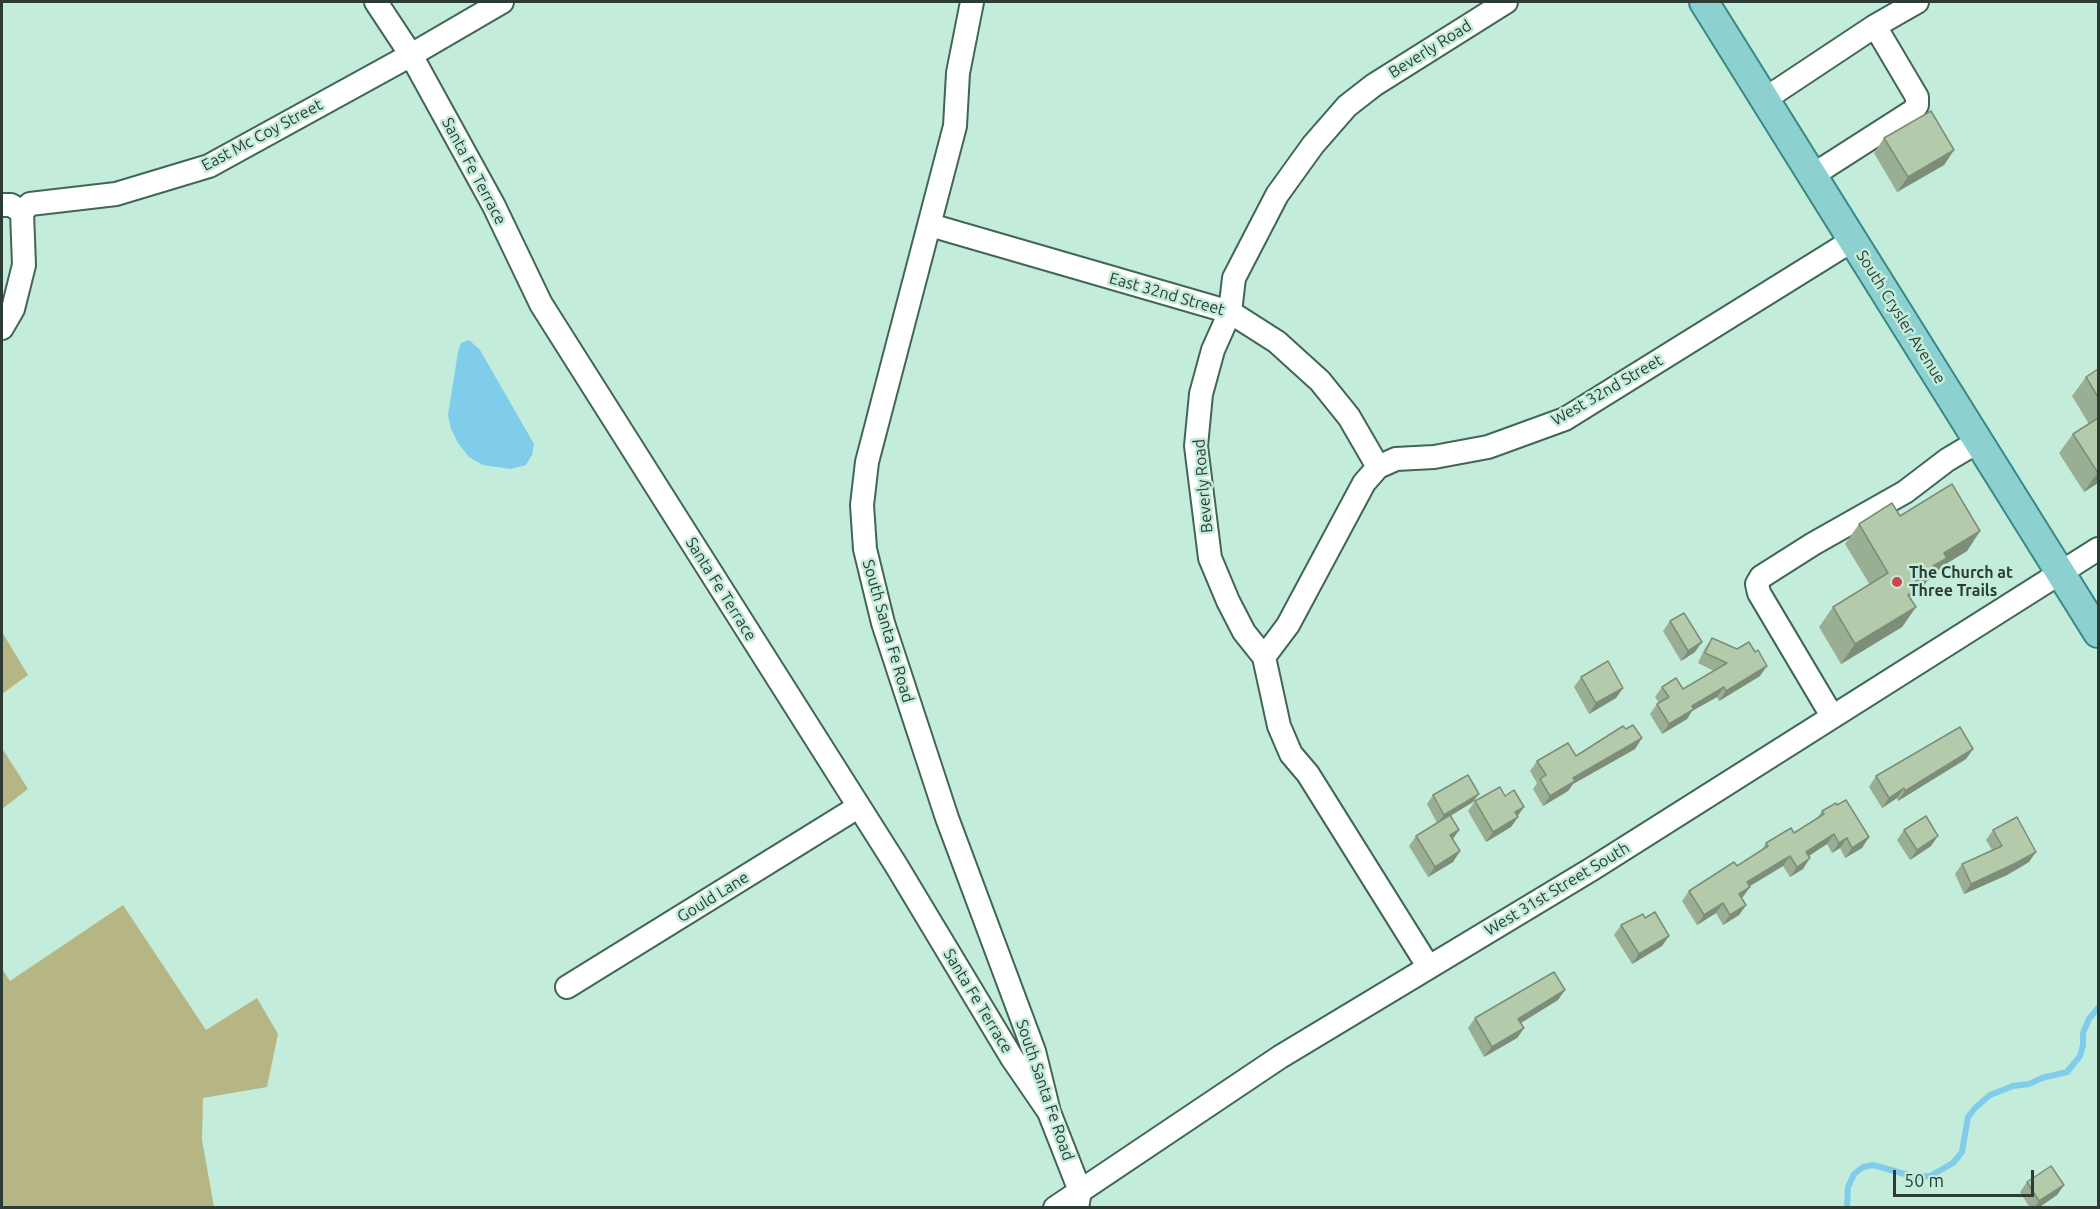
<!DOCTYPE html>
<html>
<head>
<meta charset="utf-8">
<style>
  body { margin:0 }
  #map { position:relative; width:2100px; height:1209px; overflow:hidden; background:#c3ecda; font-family:Ubuntu,sans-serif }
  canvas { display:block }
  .frame { position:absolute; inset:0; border:3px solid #2c3c35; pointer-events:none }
  .scale { position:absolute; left:1893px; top:1170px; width:141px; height:27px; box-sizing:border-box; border:3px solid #2c3c35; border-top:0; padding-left:8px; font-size:18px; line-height:21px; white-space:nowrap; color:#2c3c35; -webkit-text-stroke:4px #c3ecda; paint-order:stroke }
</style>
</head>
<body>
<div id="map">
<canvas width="2100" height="1209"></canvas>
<div class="frame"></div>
<div class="scale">50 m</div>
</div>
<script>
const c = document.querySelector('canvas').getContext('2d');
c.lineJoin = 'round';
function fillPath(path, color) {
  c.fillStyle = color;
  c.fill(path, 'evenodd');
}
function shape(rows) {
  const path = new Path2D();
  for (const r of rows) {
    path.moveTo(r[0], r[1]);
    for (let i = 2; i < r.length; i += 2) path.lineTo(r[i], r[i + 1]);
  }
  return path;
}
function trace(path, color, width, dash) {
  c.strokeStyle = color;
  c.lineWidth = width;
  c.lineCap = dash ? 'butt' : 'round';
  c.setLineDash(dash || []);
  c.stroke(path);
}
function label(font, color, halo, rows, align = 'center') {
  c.font = font + ' Ubuntu,sans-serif';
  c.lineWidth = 5;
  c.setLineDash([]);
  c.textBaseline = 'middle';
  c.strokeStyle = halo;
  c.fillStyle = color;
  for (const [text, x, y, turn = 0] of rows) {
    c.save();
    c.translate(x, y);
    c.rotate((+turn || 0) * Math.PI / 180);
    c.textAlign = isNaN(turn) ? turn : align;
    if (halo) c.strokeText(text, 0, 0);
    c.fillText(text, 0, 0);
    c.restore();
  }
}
fillPath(shape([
  [2,632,28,675,2,694],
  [2,748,28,789,2,809],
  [123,905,206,1030,257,998,278,1034,267,1087,203,1098,202,1140,214,1207,2,1207,2,969,10,981]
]), '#b5b684');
fillPath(shape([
  [469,340,480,350,534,444,532,455,526,465,510,469,483,465,469,457,458,443,451,429,448,415,458,352,461,343]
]), '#7fcdeb');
trace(shape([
  [1847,1208,1848,1187,1854,1174,1863,1167,1873,1165,1916,1177,1930,1176,1953,1163,1962,1152,1968,1117,1976,1107,1990,1095,2013,1086,2029,1084,2042,1078,2067,1072,2080,1056,2083,1045,2083,1033,2089,1019,2098,1008]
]), '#7fcdeb', 6);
const minor = shape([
  [376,2,411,55,494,206,541,304,896,865,1012,1058,1049,1112],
  [972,2,958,73,955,126,867,462,862,505,865,549,883,623,947,818,1034,1051,1049,1112,1080,1191,1077,1208],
  [1765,99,1875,26,1917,2],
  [1813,175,1913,111,1917,105,1917,97,1875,26],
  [2,205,11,205,22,212],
  [22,212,30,204,116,194,209,166,411,55,502,2],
  [930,225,1230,312,1277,342,1320,381,1349,417,1378,467],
  [2,328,13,309,24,265,22,212],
  [1264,657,1288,625,1364,483,1378,467,1396,459,1434,457,1488,447,1565,419,1853,240],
  [1832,716,1759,593,1757,584,1761,577,1813,544,1905,492,1947,460,1979,441],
  [1428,966,1308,774,1291,754,1279,726,1264,657,1244,632,1228,601,1210,558,1196,446,1201,394,1213,350,1230,312,1234,278,1277,195,1313,145,1347,106,1374,85,1506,2],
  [567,987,858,807],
  [1055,1208,1280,1057,1592,869,2098,549]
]);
const major = shape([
  [1704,2,2098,633]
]);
trace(minor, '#416657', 26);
trace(major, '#3a8886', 32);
trace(minor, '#fff', 22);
trace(major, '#8dd0d0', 28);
fillPath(shape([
  [1884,138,1954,150,1944,165,1897,192,1874,153],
  [2098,369,2098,483,2084,492,2059,453,2073,434,2089,424,2072,396,2086,377],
  [1900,516,1980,531,1967,551,1941,567,1933,578,1927,581,1922,589,1916,592,1911,599,1916,607,1902,627,1841,664,1819,627,1833,607,1870,585,1845,544,1859,524],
  [1670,621,1695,652,1681,661,1663,631],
  [1712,638,1760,676,1719,701,1717,697,1692,711,1687,719,1662,734,1650,714,1657,704,1659,703,1655,697,1662,687,1683,689,1714,671,1698,663,1705,648],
  [1581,677,1623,688,1616,698,1589,714,1574,687],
  [1626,729,1642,738,1635,749,1573,784,1568,791,1543,806,1533,789,1537,783,1530,771,1537,761,1576,756],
  [1973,749,1966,759,1898,801,1897,798,1882,808,1869,787,1876,776],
  [1433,795,1473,802,1450,816,1459,830,1453,839,1460,851,1453,862,1428,877,1409,846,1416,836,1437,823,1427,804],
  [1505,796,1524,807,1517,815,1518,817,1511,827,1486,842,1468,811,1475,801],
  [1837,805,1869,837,1862,848,1845,858,1840,848,1832,853,1827,844,1809,856,1803,869,1790,877,1783,866,1750,886,1741,898,1746,905,1739,915,1723,925,1716,913,1697,925,1682,901,1689,891,1737,866,1762,850,1766,843,1794,833,1817,818,1822,811],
  [1904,830,1931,846,1910,860,1897,840],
  [1993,830,2029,862,2007,875,1964,894,1955,874,1962,864,1992,850,1986,840],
  [1645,918,1669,936,1662,946,1632,964,1614,935,1621,925],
  [1558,1000,1521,1023,1524,1028,1517,1038,1484,1057,1468,1028,1475,1018],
  [2027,1182,2064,1185,2057,1195,2038,1208,2030,1208,2020,1192]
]), '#9aae93');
fillPath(shape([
  [1954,150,1944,165,1897,192,1908,177],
  [2098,472,2098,483,2084,492],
  [1980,531,1967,551,1941,567,1933,578,1927,581,1922,589,1916,592,1905,608,1894,614,1915,581,1933,566,1944,553],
  [1916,607,1902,627,1841,664,1855,644],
  [1702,642,1695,652,1681,661,1688,651],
  [1767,666,1760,676,1719,701,1726,691],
  [1724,687,1717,697,1692,711,1687,719,1662,734,1669,724,1692,706],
  [1623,688,1616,698,1589,714,1596,703],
  [1642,738,1635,749,1573,784,1568,791,1543,806,1550,796,1573,778],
  [1973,749,1966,759,1898,801,1905,791],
  [1904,788,1897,798,1882,808,1889,798],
  [1479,794,1473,802,1437,824,1444,815],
  [1524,807,1517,817,1515,812],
  [1518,817,1511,827,1486,842,1493,832],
  [1459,830,1452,840,1450,835],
  [1834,834,1827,844,1799,862,1806,852],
  [1938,836,1931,846,1910,860,1917,850],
  [1869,837,1862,848,1845,858,1852,848],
  [1847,838,1840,848,1832,853,1839,843],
  [1460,851,1453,862,1428,877,1435,867],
  [2036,852,2029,862,2007,875,1964,894,1971,884],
  [1790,856,1783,866,1740,892,1747,882],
  [1810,858,1803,869,1790,877,1797,867],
  [1750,887,1743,897,1732,904,1739,894],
  [1723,903,1716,913,1697,925,1704,915],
  [1746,905,1739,915,1723,925,1730,915],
  [1669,936,1662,946,1632,964,1639,954],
  [1565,990,1558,1000,1511,1029,1518,1019],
  [1524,1028,1517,1038,1484,1057,1492,1047],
  [2064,1185,2057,1195,2038,1208,2035,1208,2039,1201]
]), '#7d8d78');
const building = shape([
  [1931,111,1954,150,1908,177,1884,138,1931,111],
  [2098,369,2098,397,2086,377,2098,369],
  [2098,418,2098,473,2073,434,2098,418],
  [1952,484,1980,531,1944,553,1947,558,1933,566,1935,569,1915,581,1919,588,1908,595,1916,607,1855,644,1833,607,1888,573,1859,524,1892,503,1900,516,1952,484],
  [1684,613,1702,642,1688,651,1670,621,1684,613],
  [1712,638,1737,649,1749,642,1755,652,1758,650,1767,666,1726,691,1724,687,1692,706,1694,709,1669,724,1657,704,1669,697,1662,687,1676,678,1683,689,1727,663,1705,653,1712,638],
  [1608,661,1623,688,1596,703,1581,677,1608,661],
  [1633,725,1642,738,1573,778,1575,781,1550,796,1540,779,1546,775,1537,761,1568,743,1576,756,1623,726,1626,729,1633,725],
  [1960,727,1973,749,1905,791,1904,788,1889,798,1876,776,1960,727],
  [1468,775,1479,794,1444,815,1433,795,1468,775],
  [1500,787,1505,796,1514,790,1524,807,1515,812,1518,817,1493,832,1475,801,1500,787],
  [1846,800,1869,837,1852,848,1847,838,1839,843,1834,834,1806,852,1810,858,1797,867,1790,856,1747,882,1750,887,1739,894,1746,905,1730,915,1723,903,1704,915,1689,891,1734,862,1737,866,1768,846,1766,843,1791,828,1794,833,1824,814,1822,811,1836,803,1837,805,1846,800],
  [1450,815,1459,830,1450,835,1460,851,1435,867,1416,836,1450,815],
  [1926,816,1938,836,1917,850,1904,830,1926,816],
  [2017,817,2036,852,2014,864,1971,884,1962,864,2002,846,1993,830,2017,817],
  [1655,912,1669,936,1639,954,1621,925,1643,914,1645,918,1655,912],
  [1554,972,1565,990,1518,1019,1524,1028,1492,1047,1475,1018,1554,972],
  [2051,1166,2064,1185,2039,1201,2027,1182,2051,1166]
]);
fillPath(building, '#b3caab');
trace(building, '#7d8d78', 1.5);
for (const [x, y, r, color] of [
  [1897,582,6,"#d34348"]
]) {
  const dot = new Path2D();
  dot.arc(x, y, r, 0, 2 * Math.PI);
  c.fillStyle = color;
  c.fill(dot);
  trace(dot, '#c3ecda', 2);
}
label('16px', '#2c3c35', '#c3ecda', [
  ["Beverly Road",1430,49,-32],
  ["East Mc Coy Street",262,135,-28],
  ["Santa Fe Terrace",474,171,62],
  ["East 32nd Street",1167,294,16],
  ["South Crysler Avenue",1901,317,58],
  ["West 32nd Street",1607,390,-30],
  ["Beverly Road",1203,486,-95],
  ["Santa Fe Terrace",721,589,58],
  ["South Santa Fe Road",888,631,74],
  ["West 31st Street South",1557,889,-31],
  ["Gould Lane",713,897,-32],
  ["Santa Fe Terrace",978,1001,59],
  ["South Santa Fe Road",1045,1090,71]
]);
label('bold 16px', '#2c3c35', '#c3ecda', [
  ["The Church at",1909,573],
  ["Three Trails",1909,591]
], 'left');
</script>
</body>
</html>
